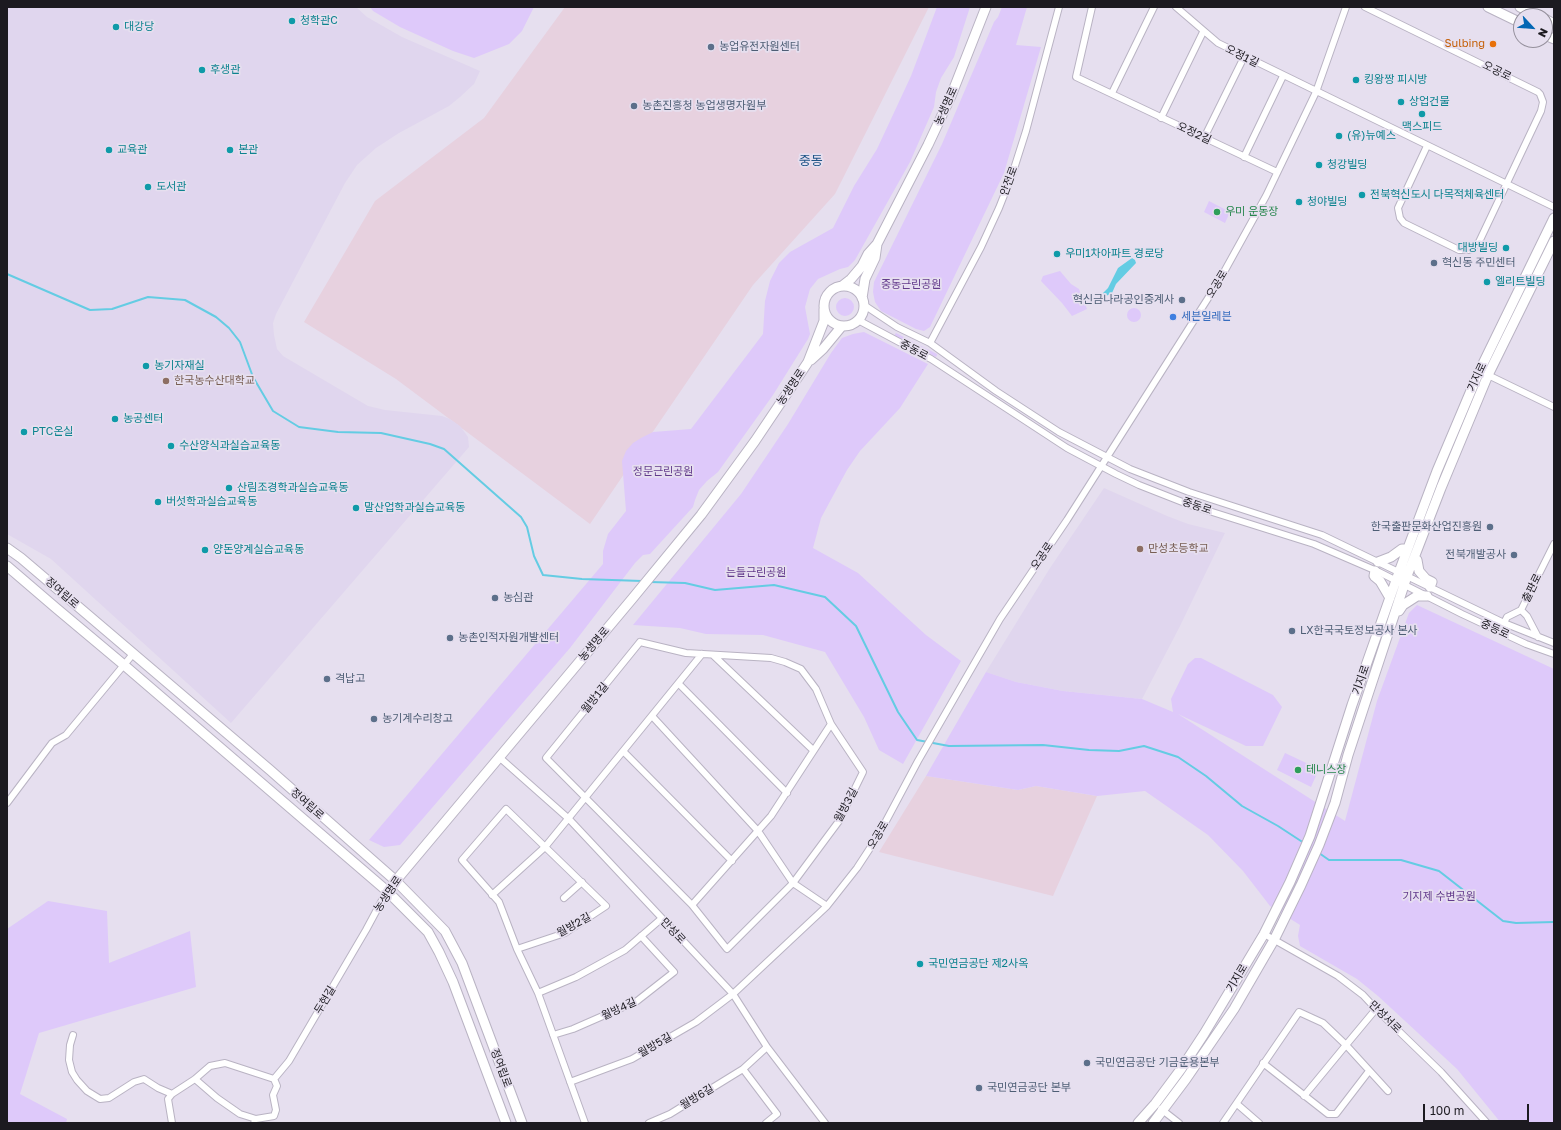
<!DOCTYPE html>
<html>
<head>
<meta charset="utf-8">
<style>
  body { margin:0 }
  #map { position:relative; width:1561px; height:1130px; overflow:hidden; background:#e6dfef; font-family:"Golos Text",sans-serif }
  canvas { display:block }
  .frame { position:absolute; inset:0; border:8px solid #1c1a20; pointer-events:none }
  .north { position:absolute; left:1513px; top:8px; width:40px; height:40px; box-sizing:border-box; background:#e6dfef; border:1px solid #95909c; border-radius:50%; rotate:116deg; font-size:11px; font-weight:700; line-height:16px; text-align:center; color:#1c1a20 }
  .north::after { content:''; display:block; margin:auto; width:14px; height:18px; background:#0367b4; clip-path:polygon(50% 0,100% 100%,50% 72%,0 100%) }
  .scale { position:absolute; left:1423px; top:1104px; width:106px; height:18px; box-sizing:border-box; border:2px solid #1c1a20; border-top:0; padding-left:5px; font-size:12px; line-height:14px; white-space:nowrap; color:#1c1a20; -webkit-text-stroke:3px #e6dfef; paint-order:stroke }
</style>
</head>
<body>
<div id="map">
<canvas width="1561" height="1130"></canvas>
<div class="frame"></div>
<div class="north">N</div>
<div class="scale">100 m</div>
</div>
<script>
const c = document.querySelector('canvas').getContext('2d');
c.lineJoin = 'round';
function fillPath(path, color) {
  c.fillStyle = color;
  c.fill(path, 'evenodd');
}
function shape(rows) {
  const path = new Path2D();
  for (const r of rows) {
    if (r.length === 3) {
      path.moveTo(r[0] + r[2], r[1]);
      path.arc(r[0], r[1], r[2], 0, 2 * Math.PI);
      continue;
    }
    path.moveTo(r[0], r[1]);
    for (let i = 2; i < r.length; i += 2) path.lineTo(r[i], r[i + 1]);
  }
  return path;
}
function trace(path, color, width, dash) {
  c.strokeStyle = color;
  c.lineWidth = width;
  c.lineCap = dash ? 'butt' : 'round';
  c.setLineDash(dash || []);
  c.stroke(path);
}
function label(font, color, halo, rows, align = 'center') {
  c.font = font + ' "Golos Text","Noto Sans KR",sans-serif';
  c.lineWidth = 3.5;
  c.setLineDash([]);
  c.textBaseline = 'middle';
  c.strokeStyle = halo;
  c.fillStyle = color;
  for (const [text, x, y, turn = 0] of rows) {
    c.save();
    c.translate(x, y);
    c.rotate((+turn || 0) * Math.PI / 180);
    c.textAlign = isNaN(turn) ? turn : align;
    if (halo) c.strokeText(text, 0, 0);
    c.fillText(text, 0, 0);
    c.restore();
  }
}
fillPath(shape([
  [565,7,929,7,835,194,753,285,590,524,396,379,304,322,375,201,484,118],
  [926,776,1018,790,1036,786,1097,796,1053,896,879,852]
]), '#e7d1df');
fillPath(shape([
  [7,7,356,7,367,17,402,37,480,71,474,84,460,97,449,106,399,133,376,148,357,165,345,183,276,314,273,323,274,335,277,349,283,356,368,406,385,410,442,416,450,419,460,426,468,437,469,447,231,723,51,559,7,534],
  [1104,488,1167,516,1188,524,1225,533,1179,628,1142,699,1063,691,1016,682,986,672,1050,568]
]), '#e0d6ee');
fillPath(shape([
  [370,7,534,7,522,31,509,44,474,58,453,51,400,27,373,11],
  [937,7,970,7,954,57,941,78,936,92,934,107,910,162,855,260,848,267,840,269,818,279,810,289,805,307,810,334,808,339,773,395,718,472,707,481,699,490,695,500,693,507,650,554,643,555,635,563,570,648,400,845,384,847,369,840,603,564,603,551,608,534,626,511,622,461,626,451,633,443,641,438,653,432,691,429,763,334,765,301,770,281,779,263,790,252,833,228,854,186,877,149,911,76],
  [1002,7,1027,7,1016,45,1041,47,1004,173,930,327,924,331,916,329,881,311,875,302,873,292,874,282,942,144,994,22,998,17],
  [1209,201,1230,212,1225,223,1204,212],
  [1060,271,1071,284,1079,289,1087,309,1072,316,1062,303,1041,281,1043,276],
  [845,307,9],
  [1134,315,7],
  [864,332,928,364,900,408,860,451,847,470,821,518,813,548,858,573,926,635,961,661,903,764,879,750,864,717,825,652,763,635,706,634,680,628,633,625,741,494,788,424,831,353,842,338,853,334],
  [896,333,937,354,937,355,936,357,894,336],
  [1417,605,1554,669,1554,1123,1501,1123,1457,1069,1378,996,1357,979,1300,946,1298,936,1300,925,1270,906,1243,871,1208,835,1145,791,1097,796,1036,786,1018,790,926,776,986,672,1016,682,1063,691,1142,699,1173,712,1171,699,1188,664,1195,658,1201,658,1273,695,1282,707,1263,746,1246,746,1178,714,1345,821,1377,701,1409,613],
  [1285,753,1319,769,1311,787,1277,770],
  [48,901,107,911,109,963,190,931,196,987,39,1033,20,1094,67,1119,66,1123,7,1123,7,929]
]), '#dec9fa');
fillPath(shape([
  [1132,258,1135,260,1136,263,1116,284,1112,293,1106,296,1103,301,1098,298,1108,288,1118,268]
]), '#64cce3');
trace(shape([
  [7,274,90,310,112,309,148,297,185,300,216,317,229,328,240,342,253,377,273,411,299,427,338,432,381,433,430,444,444,449,521,517,527,527,534,556,543,575,582,579,642,581],
  [650,582,685,583,715,590,774,585,825,597,856,626,898,712,917,740,949,746,1043,745,1089,750,1119,751,1144,746,1178,757,1206,776,1242,806,1278,826,1304,843],
  [1319,853,1329,860,1401,860,1439,871,1503,921,1516,923,1554,922]
]), '#64cce3', 2);
const street = shape([
  [1092,7,1076,77,1277,172],
  [1176,7,1218,43,1554,207],
  [1365,7,1538,92,1540,94,1543,102,1541,111,1479,242,1470,250,1459,250,1404,223,1400,218,1398,208,1427,146],
  [1112,93,1154,7],
  [1161,118,1203,32],
  [1204,138,1244,57],
  [1244,157,1283,76],
  [864,305,897,327,930,343,996,391,1059,432,1130,469,1189,492,1322,535,1504,623,1554,643],
  [858,320,931,359,1067,448,1116,474,1139,485,1190,505,1314,544,1379,572,1462,614,1526,644,1554,654],
  [930,343,981,247,999,208,1012,175,1026,131,1059,7],
  [1488,375,1554,407],
  [1521,610,1527,616,1538,637],
  [1504,623,1507,617,1521,610,1554,544],
  [640,642,686,653,771,658,785,662,801,669,816,689,831,724,863,772,839,821,793,883,727,949,692,905,546,758,640,642],
  [713,655,813,750],
  [679,684,787,793],
  [652,716,758,831,793,883,827,906],
  [624,752,732,861],
  [499,757,569,819,733,994,767,1047,825,1123],
  [7,803,52,743,66,735,133,654],
  [492,895,545,847,702,654],
  [564,898,582,882],
  [692,905,771,816,831,724],
  [1264,934,1338,976,1363,995,1376,1009,1441,1072,1487,1123],
  [517,949,565,933,606,906,506,809,462,860,499,902,517,949,538,993,585,1123],
  [538,993,576,977,625,950,661,919],
  [1376,1009,1346,1045,1388,1091],
  [73,1035,70,1045,69,1060,72,1072,77,1080,87,1091,100,1099,109,1098,134,1082,144,1079,158,1088,172,1094],
  [553,1035,573,1029,637,1001,674,972,641,936],
  [1263,1063,1328,1114,1336,1114,1369,1071],
  [743,1069,777,1114,766,1123],
  [195,1079,217,1098,240,1114,256,1119],
  [570,1082,632,1059,696,1022,733,994,827,906,857,868,878,836,918,761,1000,619,1067,520,1219,281,1266,196,1316,92,1346,7],
  [1237,1104,1259,1123],
  [1161,1109,1179,1123],
  [172,1123,168,1099,172,1094,195,1079,210,1066,225,1063,274,1079,289,1061,366,930,387,891],
  [254,1123,256,1119,274,1116,276,1110,273,1095,277,1086,274,1079],
  [649,1123,670,1114,743,1069,767,1047],
  [1223,1123,1299,1012,1323,1023,1346,1045,1304,1096]
]);
const secondary = shape([
  [1488,7,1521,23],
  [1520,7,1538,16],
  [1545,19,1554,24],
  [1545,35,1554,39],
  [842,286,851,279,862,266,868,254,877,244],
  [844,306,20],
  [862,298,865,279,875,258,877,244,928,145,951,96,986,7],
  [811,360,823,349,842,326],
  [7,548,21,558,270,770,396,881,445,931,462,963,522,1123],
  [1414,558,1417,560,1419,571,1426,579,1432,582,1430,587],
  [1378,562,1391,557,1402,549,1407,549],
  [7,566,56,608,124,665,387,891,428,932,439,952,453,982,506,1123],
  [1375,571,1374,576,1380,581,1390,598],
  [1397,611,1399,611,1403,605,1417,596,1427,596],
  [393,884,632,599,701,515,755,441,808,362,824,321,824,309],
  [1138,1123,1155,1104,1181,1069,1204,1034,1264,934,1290,882,1310,836,1352,705,1399,572,1437,471,1478,374,1554,218],
  [1153,1123,1186,1079,1234,1009,1274,940,1301,885,1319,845,1335,803,1348,755,1407,576,1441,488,1488,375,1554,241]
]);
trace(street, '#b9b3c3', 8);
trace(secondary, '#b9b3c3', 11);
trace(street, '#fff', 6);
trace(secondary, '#fff', 9);
for (const [x, y, r, color] of [
  [292,21,4,"#0f9aa8"],
  [116,27,4,"#0f9aa8"],
  [1493,44,4,"#e8710a"],
  [711,47,4,"#5c6f8a"],
  [202,70,4,"#0f9aa8"],
  [1356,80,4,"#0f9aa8"],
  [1401,102,4,"#0f9aa8"],
  [634,106,4,"#5c6f8a"],
  [1422,114,4,"#0f9aa8"],
  [1339,136,4,"#0f9aa8"],
  [109,150,4,"#0f9aa8"],
  [230,150,4,"#0f9aa8"],
  [1319,165,4,"#0f9aa8"],
  [148,187,4,"#0f9aa8"],
  [1362,195,4,"#0f9aa8"],
  [1299,202,4,"#0f9aa8"],
  [1217,212,4,"#2e9e5b"],
  [1506,248,4,"#0f9aa8"],
  [1057,254,4,"#0f9aa8"],
  [1434,263,4,"#5c6f8a"],
  [1487,282,4,"#0f9aa8"],
  [1182,300,4,"#5c6f8a"],
  [1173,317,4,"#3f7fe0"],
  [146,366,4,"#0f9aa8"],
  [166,381,4,"#8d6e63"],
  [115,419,4,"#0f9aa8"],
  [24,432,4,"#0f9aa8"],
  [171,446,4,"#0f9aa8"],
  [229,488,4,"#0f9aa8"],
  [158,502,4,"#0f9aa8"],
  [356,508,4,"#0f9aa8"],
  [1490,527,4,"#5c6f8a"],
  [1140,549,4,"#8d6e63"],
  [205,550,4,"#0f9aa8"],
  [1514,555,4,"#5c6f8a"],
  [495,598,4,"#5c6f8a"],
  [1292,631,4,"#5c6f8a"],
  [450,638,4,"#5c6f8a"],
  [327,679,4,"#5c6f8a"],
  [374,719,4,"#5c6f8a"],
  [1298,770,4,"#2e9e5b"],
  [920,964,4,"#0f9aa8"],
  [1087,1063,4,"#5c6f8a"],
  [979,1088,4,"#5c6f8a"]
]) {
  const dot = new Path2D();
  dot.arc(x, y, r, 0, 2 * Math.PI);
  c.fillStyle = color;
  c.fill(dot);
  trace(dot, '#e6dfef', 1.5);
}
label('11px', '#0d838f', '#e6dfef', [
  ["청학관C",300,21],
  ["대강당",124,27],
  ["후생관",210,70],
  ["킹왕짱 피시방",1364,80],
  ["상업건물",1409,102],
  ["맥스피드",1422,127,"center"],
  ["(유)뉴예스",1347,136],
  ["교육관",117,150],
  ["본관",238,150],
  ["청강빌딩",1327,165],
  ["도서관",156,187],
  ["전북혁신도시 다목적체육센터",1370,195],
  ["청야빌딩",1307,202],
  ["대방빌딩",1498,248,"right"],
  ["우미1차아파트 경로당",1065,254],
  ["엘리트빌딩",1495,282],
  ["농기자재실",154,366],
  ["농공센터",123,419],
  ["PTC온실",32,432],
  ["수산양식과실습교육동",179,446],
  ["산림조경학과실습교육동",237,488],
  ["버섯학과실습교육동",166,502],
  ["말산업학과실습교육동",364,508],
  ["양돈양계실습교육동",213,550],
  ["국민연금공단 제2사옥",928,964]
], 'left');
label('11px', '#c56008', '#e6dfef', [
  ["Sulbing",1485,44]
], 'right');
label('11px', '#4e5e75', '#e6dfef', [
  ["농업유전자원센터",719,47],
  ["농촌진흥청 농업생명자원부",642,106],
  ["혁신동 주민센터",1442,263],
  ["혁신금나라공인중계사",1174,300,"right"],
  ["한국출판문화산업진흥원",1482,527,"right"],
  ["전북개발공사",1506,555,"right"],
  ["농심관",503,598],
  ["LX한국국토정보공사 본사",1300,631],
  ["농촌인적자원개발센터",458,638],
  ["격납고",335,679],
  ["농기계수리창고",382,719],
  ["국민연금공단 기금운용본부",1095,1063],
  ["국민연금공단 본부",987,1088]
], 'left');
label('11px', '#1c1a20', '#e6dfef', [
  ["오정1길",1242,56,26],
  ["오공로",1497,71,26],
  ["농생명로",946,106,-66],
  ["오정2길",1194,133,25],
  ["안전로",1009,181,-70],
  ["오공로",1217,284,-59],
  ["중동로",914,350,28],
  ["기지로",1477,377,-65],
  ["농생명로",791,387,-56],
  ["중동로",1197,506,18],
  ["오공로",1042,556,-56],
  ["출판로",1532,588,-64],
  ["정여립로",62,593,41],
  ["중동로",1495,629,25],
  ["농생명로",594,644,-50],
  ["기지로",1361,680,-71],
  ["월방1길",595,698,-51],
  ["정여립로",307,804,42],
  ["월방3길",846,805,-62],
  ["오공로",878,835,-59],
  ["농생명로",388,894,-56],
  ["월방2길",574,925,-29],
  ["만성로",673,931,47],
  ["기지로",1237,978,-59],
  ["두현길",325,1000,-59],
  ["월방4길",619,1009,-25],
  ["만성서로",1385,1017,45],
  ["월방5길",655,1045,-30],
  ["정여립로",501,1068,70],
  ["월방6길",697,1097,-31]
]);
label('11px', '#27864d', '#e6dfef', [
  ["우미 운동장",1225,212],
  ["테니스장",1306,770]
], 'left');
label('11px', '#633b8c', '#e6dfef', [
  ["중동근린공원",911,285],
  ["정문근린공원",663,472],
  ["는들근린공원",756,573],
  ["기지제 수변공원",1439,897]
]);
label('11px', '#366cbe', '#e6dfef', [
  ["세븐일레븐",1181,317]
], 'left');
label('11px', '#785e54', '#e6dfef', [
  ["한국농수산대학교",174,381],
  ["만성초등학교",1148,549]
], 'left');
label('13px', '#1f5486', '#e6dfef', [
  ["중동",811,161]
]);
</script>
</body>
</html>
